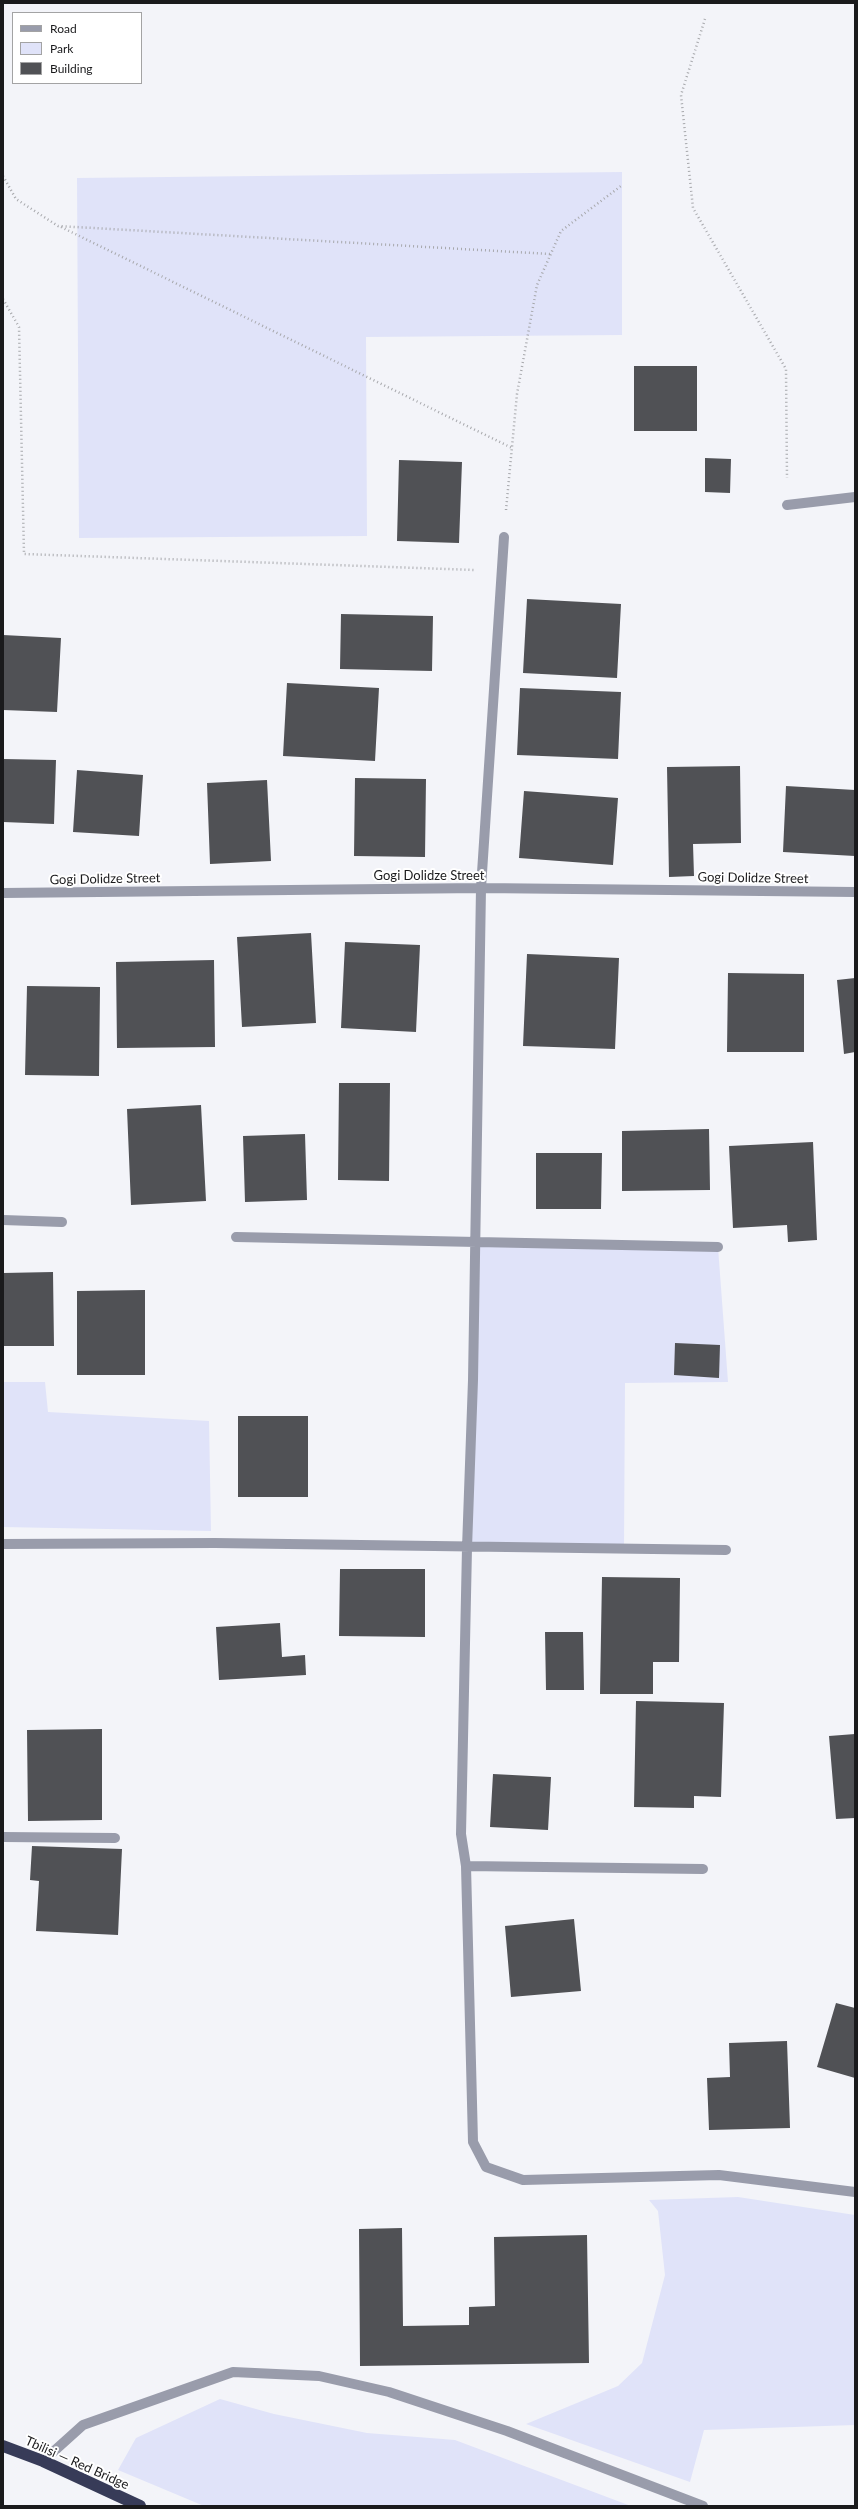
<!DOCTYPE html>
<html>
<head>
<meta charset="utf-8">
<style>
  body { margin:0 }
  #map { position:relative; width:858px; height:2509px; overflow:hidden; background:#f3f4f9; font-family:Lato,sans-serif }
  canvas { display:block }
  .frame { position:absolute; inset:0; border:4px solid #1a1a1c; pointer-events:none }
  .legend { position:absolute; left:12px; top:12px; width:130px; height:72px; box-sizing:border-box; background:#fff; border:1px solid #a3a3a4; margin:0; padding:5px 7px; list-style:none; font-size:12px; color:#1a1a1c }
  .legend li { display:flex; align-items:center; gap:8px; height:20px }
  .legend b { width:20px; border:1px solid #a3a3a4 }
</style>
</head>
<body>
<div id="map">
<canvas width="858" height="2509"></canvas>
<div class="frame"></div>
<ul class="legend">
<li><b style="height:5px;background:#999cab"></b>Road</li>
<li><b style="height:11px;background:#e0e3f9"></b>Park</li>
<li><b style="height:11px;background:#505155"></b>Building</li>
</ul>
</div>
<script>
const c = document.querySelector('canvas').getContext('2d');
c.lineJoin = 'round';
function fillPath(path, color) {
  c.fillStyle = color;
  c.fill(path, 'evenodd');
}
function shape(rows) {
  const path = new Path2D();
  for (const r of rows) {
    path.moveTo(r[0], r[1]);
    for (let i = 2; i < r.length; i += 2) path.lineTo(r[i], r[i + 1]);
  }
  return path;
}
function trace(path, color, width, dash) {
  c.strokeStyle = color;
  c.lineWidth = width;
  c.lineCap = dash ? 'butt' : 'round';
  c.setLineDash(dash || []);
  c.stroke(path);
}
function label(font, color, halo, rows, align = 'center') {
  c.font = font + ' Lato,sans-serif';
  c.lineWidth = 4;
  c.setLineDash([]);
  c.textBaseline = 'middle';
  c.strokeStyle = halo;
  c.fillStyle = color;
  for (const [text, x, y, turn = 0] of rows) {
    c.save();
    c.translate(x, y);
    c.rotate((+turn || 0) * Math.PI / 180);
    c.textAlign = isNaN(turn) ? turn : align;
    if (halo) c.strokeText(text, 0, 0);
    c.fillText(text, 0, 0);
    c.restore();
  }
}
fillPath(shape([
  [622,172,622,335,366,337,367,536,79,538,77,178],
  [475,1242,718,1247,728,1382,625,1383,624,1547,467,1548],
  [3,1382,45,1382,48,1412,209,1421,211,1531,3,1527],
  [738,2197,855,2215,855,2425,704,2430,690,2482,526,2424,618,2386,642,2363,665,2275,658,2211,649,2200],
  [220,2399,274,2414,367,2433,455,2440,631,2506,204,2506,118,2470,136,2438]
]), '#e0e3f9');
fillPath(shape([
  [634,366,697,366,697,431,634,431],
  [705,458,731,459,730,493,705,492],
  [399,460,462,462,459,543,397,541],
  [527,599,621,604,617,678,523,673],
  [341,614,433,616,432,671,340,669],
  [3,635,61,638,57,712,3,710],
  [287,683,379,688,375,761,283,756],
  [520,688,621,692,618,759,517,755],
  [3,759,56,760,54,824,3,822],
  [740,766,741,843,693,844,694,876,669,877,667,767],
  [77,770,143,775,139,836,73,832],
  [355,778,426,779,425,857,354,856],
  [267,780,271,861,210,864,207,783],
  [786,786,855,790,855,856,783,852],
  [524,791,618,798,613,865,519,858],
  [311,933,316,1023,242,1027,237,937],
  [345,942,420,945,416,1032,341,1028],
  [527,954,619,958,615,1049,523,1046],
  [214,960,215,1047,117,1048,116,962],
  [728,973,804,974,804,1052,727,1052],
  [855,978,855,1052,844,1054,837,980],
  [27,986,100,987,99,1076,25,1075],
  [339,1083,390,1083,389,1181,338,1180],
  [201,1105,206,1201,131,1205,127,1109],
  [709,1129,710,1190,622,1191,622,1131],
  [305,1134,307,1200,245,1202,243,1136],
  [813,1142,817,1240,788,1242,787,1225,733,1228,729,1146],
  [536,1153,602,1153,601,1209,536,1209],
  [53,1272,54,1346,3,1346,3,1273],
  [145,1290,145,1375,77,1375,77,1291],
  [675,1343,720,1345,719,1378,674,1375],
  [238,1416,308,1416,308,1497,238,1497],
  [340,1569,425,1569,425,1637,339,1636],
  [602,1577,680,1578,679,1662,653,1662,653,1694,600,1694],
  [280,1623,282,1657,305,1655,306,1675,219,1680,216,1627],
  [545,1632,583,1632,584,1690,546,1690],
  [636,1701,724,1703,721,1797,694,1796,694,1808,634,1807],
  [102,1729,102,1820,28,1821,27,1730],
  [855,1734,855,1818,836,1819,829,1736],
  [493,1774,551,1777,548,1830,490,1827],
  [32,1846,122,1849,118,1935,36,1931,39,1881,30,1880],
  [574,1919,581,1991,511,1997,505,1926],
  [836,2003,855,2008,855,2078,817,2067],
  [787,2041,790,2128,709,2130,707,2078,730,2077,729,2043],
  [402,2228,403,2326,469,2325,469,2307,495,2306,494,2237,587,2235,589,2363,360,2366,359,2229]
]), '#505155');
trace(shape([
  [705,19,681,95,693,208,786,369,787,478],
  [3,176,16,199,58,226,550,254],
  [61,227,512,448],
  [3,299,19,327,24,554,475,570],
  [506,510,517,394,537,285,561,231,621,186]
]), '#a7a8ac', 2.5, [1, 3]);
trace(shape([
  [787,505,855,497],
  [3,1220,62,1222],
  [3,1837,115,1838]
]), '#999cab', 10);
trace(shape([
  [504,537,481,888,473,1380,467,1548,461,1834,466,1866,473,2142,486,2167,523,2180,719,2175,855,2192],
  [3,893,481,888,855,892],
  [236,1237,718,1247],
  [3,1544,215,1543,726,1550],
  [466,1866,703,1869],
  [43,2461,83,2425,233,2372,319,2376,389,2392,507,2431,703,2506]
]), '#999cab', 10);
trace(shape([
  [3,2446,43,2461,140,2506]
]), '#373b58', 12);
label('13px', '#1a1a1c', '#fff', [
  ["Gogi Dolidze Street",429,876],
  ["Gogi Dolidze Street",753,878,1],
  ["Gogi Dolidze Street",105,879,-1],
  ["Tbilisi — Red Bridge",77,2463,24]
]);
</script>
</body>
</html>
